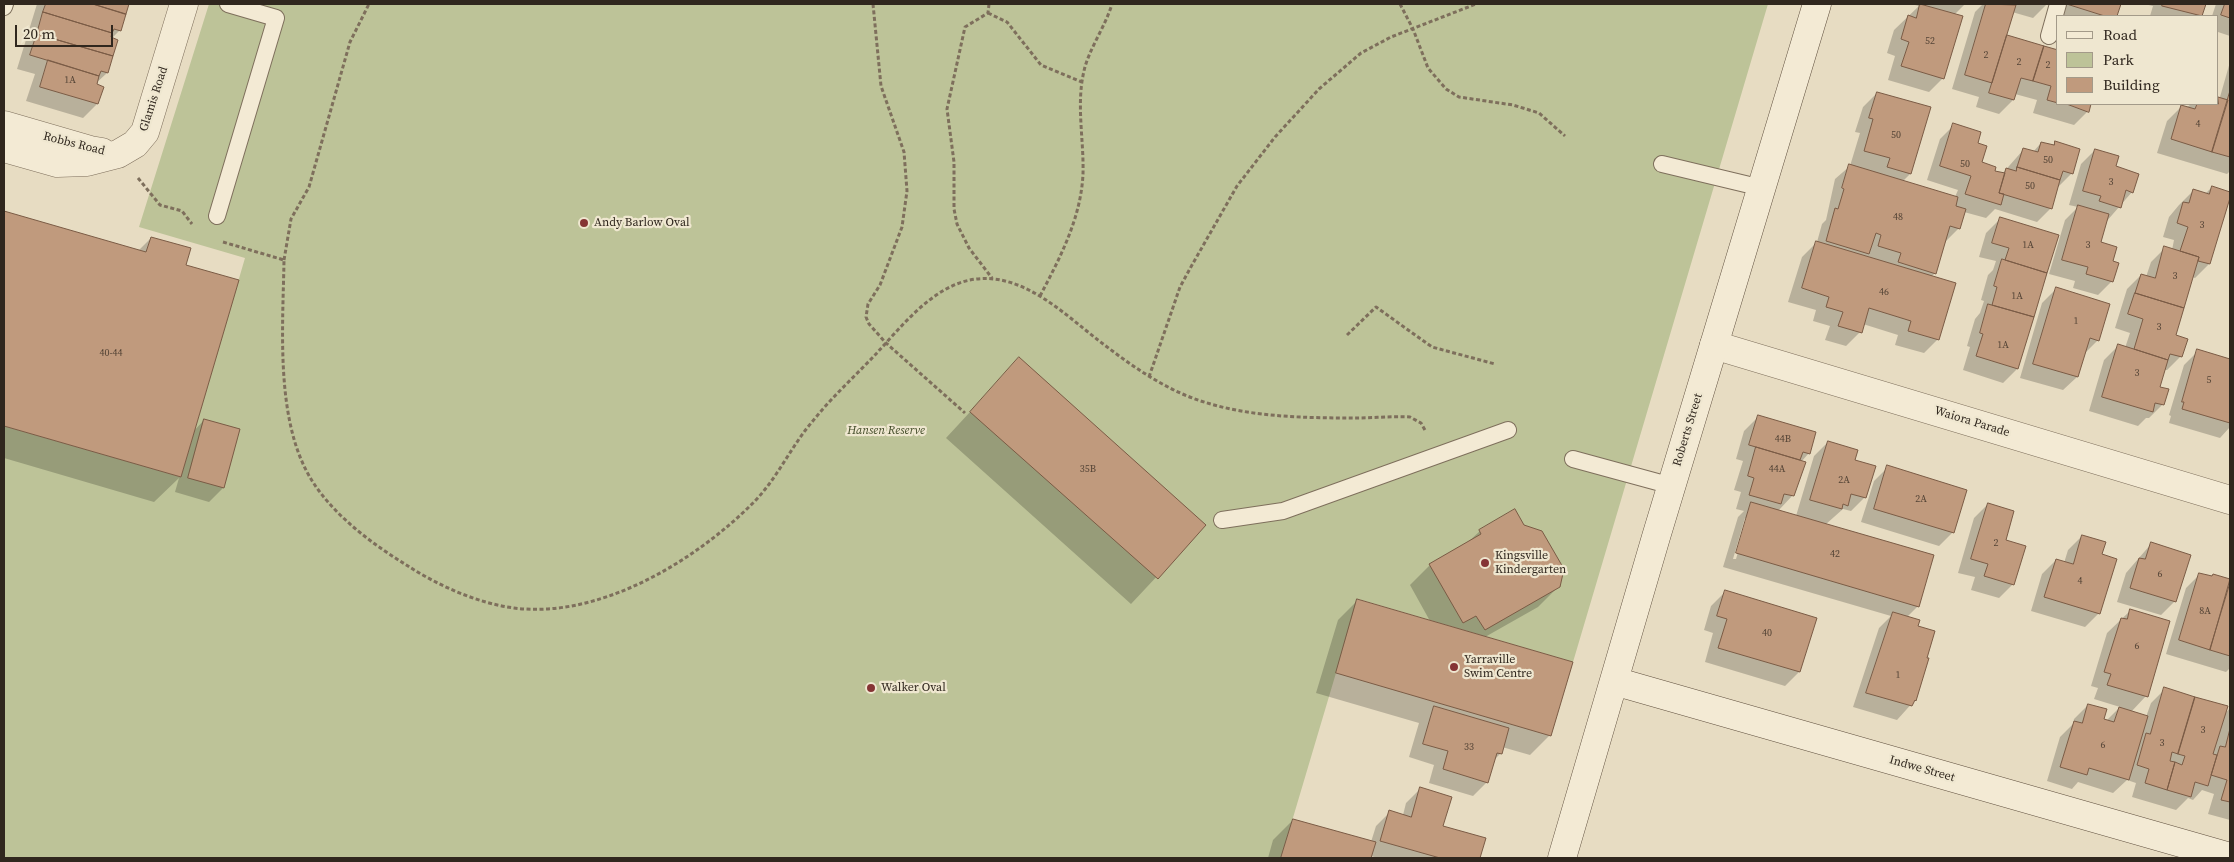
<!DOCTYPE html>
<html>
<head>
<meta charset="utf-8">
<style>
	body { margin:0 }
	#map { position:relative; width:2234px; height:862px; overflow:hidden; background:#e7dcc2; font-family:"Source Serif 4",serif }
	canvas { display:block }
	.frame { position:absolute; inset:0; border:5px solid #30271e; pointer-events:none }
	.legend { position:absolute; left:2056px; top:15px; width:162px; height:90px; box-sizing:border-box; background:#efe7d0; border:1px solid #a39a89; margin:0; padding:6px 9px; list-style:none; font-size:15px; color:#30271e }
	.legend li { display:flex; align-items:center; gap:10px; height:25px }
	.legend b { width:25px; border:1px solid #a39a89 }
	.scale { position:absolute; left:15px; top:25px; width:98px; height:22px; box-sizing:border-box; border:2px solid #30271e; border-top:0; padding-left:6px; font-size:15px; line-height:18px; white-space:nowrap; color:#30271e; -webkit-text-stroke:4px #efe7d0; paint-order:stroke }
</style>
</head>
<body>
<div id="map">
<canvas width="2234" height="862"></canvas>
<div class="frame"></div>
<ul class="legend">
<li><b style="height:6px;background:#f3ead4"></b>Road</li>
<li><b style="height:14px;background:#bdc398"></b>Park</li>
<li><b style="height:14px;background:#c09a7d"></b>Building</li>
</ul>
<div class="scale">20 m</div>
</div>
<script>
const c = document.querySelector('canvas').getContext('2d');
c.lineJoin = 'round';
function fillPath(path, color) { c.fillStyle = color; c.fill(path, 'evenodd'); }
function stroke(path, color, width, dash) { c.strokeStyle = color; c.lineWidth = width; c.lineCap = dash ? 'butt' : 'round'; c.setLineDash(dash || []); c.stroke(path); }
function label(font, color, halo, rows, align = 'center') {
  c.font = font + ' "Source Serif 4",serif'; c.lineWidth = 4.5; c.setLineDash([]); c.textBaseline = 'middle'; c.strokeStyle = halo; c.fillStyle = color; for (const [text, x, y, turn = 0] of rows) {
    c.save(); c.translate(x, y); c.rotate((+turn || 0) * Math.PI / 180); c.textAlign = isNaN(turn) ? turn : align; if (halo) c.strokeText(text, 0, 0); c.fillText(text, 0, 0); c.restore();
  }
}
fillPath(new Path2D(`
	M209,4h1559l-195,658 -215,-63 -77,259h-1277v-432l177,51 64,-219 -106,-31z`), '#bdc398');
fillPath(new Path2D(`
	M37,4h90l-7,26 -9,9 5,1 -9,33 -13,12 3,19 -14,14 -57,-17 9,-27 -18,-5z
	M1911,4h54l-11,11 -11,63 -14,14 -41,-12 7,-24 -8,-3 7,-23 25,-24z
	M1983,4h64l-14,14 -21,-6 -7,23 53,16v53h32l-2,7 -14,14 -41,-12 4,-13 -22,-6 -2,6 -14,14 -23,-7 3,-10 -27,-8 23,-77z
	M2058,4h62l-4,12h-58z
	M2144,4h61l-4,12h-51l3,-10z
	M2216,4h14v32l-12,-4v-16h-6z
	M2230,62v109l-3,3 -70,-21 10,-32 14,-14 5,1 5,-4h27z
	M1877,93l53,15 -20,66 -7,7 52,16 3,-7 -31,-10 13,-41 14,-14 22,18 5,20 12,9 9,2 22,-25 9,3 8,-9 11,3 3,-3 17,30 -14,14 -7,21 -14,14 -42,-13 -9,9 -22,-6 -5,16 -14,14 -10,31 -4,4 7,62 -14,14 -29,-8 3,-10 -35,-11 -3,8 -14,14 -21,-6 5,-14 -17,-5 3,-11 -28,-8 14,-45 15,-15 5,-18 4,-4 9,-41 15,-13 10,-33 -5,-1 8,-25z
	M2095,150l19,17 18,25 -26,30 -6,21 11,19 1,19 -14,14 -25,-7 2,-7 -26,-7 16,-54 13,-13 -9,-2 12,-41z
	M2212,187l18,6 -21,71 -14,14 -3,-1 -18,59 7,20 -14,14h-3l-5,17 4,17 -14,14h-3l-8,8 -49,-15 15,-51 14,-14 7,2 5,-15 -15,-5 12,-39 14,-14 5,2 5,-15 14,-14 7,2 2,-10 -11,-3 6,-20 10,-12 14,-14 12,3z
	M4,212l134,39 13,-13 33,27 9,167 11,-12 19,68 -14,14 -34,-10 4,-14 -25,24 -150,-44z
	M2000,219l57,17 -40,133 -14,14 -40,-13 7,-23 -3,-1 8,-27 5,-6 4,-12 -3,-1 7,-25 5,-5 3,-9 -17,-4 7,-24z
	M2056,289l42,51 -14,14 -7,23 -14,13 -43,-12 22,-75z
	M2198,351l32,9v67l-10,11 -51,-15 2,-7 -2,-1 15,-50z
	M1019,359l186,166 -74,79 -185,-166z
	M1758,417l51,36 -8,9 -8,33 -15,16 18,5 18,-60 14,-14 26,18 11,37 -14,14 -8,-2 -18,16 93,81 -12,12 10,9 10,32 -11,41 -18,20 -44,-13 26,-79 12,-12 -168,-49 15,-50 6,-6 -8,-2 5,-17 -7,-2 9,-29 -7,-2 8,-28zM1745,518h3l-12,41h-3z
	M1888,467l65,65 -14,14 -78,-24 13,-41z
	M1988,504l17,37 8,43 -14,14 -28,-8 4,-13 -17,-4 16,-55z
	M1480,531l79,55 -21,21 -53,30 65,98 -20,20 -28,-8 -1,6 -8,8 -6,21 -14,14 -44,-13 5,-18 -25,-8 10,-34 -103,-30 22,-73 20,-20 72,21 -20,-36 20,-20 36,-21z
	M2082,536l19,19 -2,58 -14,14 -54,-16 11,-37 14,-14 8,3 4,-13z
	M2151,544l24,57 -14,14 -44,-13 9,-29z
	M2200,574l11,3 2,-2 17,5v88l-4,4 -60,-18 20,-66z
	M1725,592l74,80 -14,14 -80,-24 8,-29 -9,-3 7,-24z
	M2131,610l15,86 -15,16 15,5 5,-14 14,-14 59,26 6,-7v112l-22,-6 6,-20 -12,-4 -9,10 -5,-2 -12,12 -44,-13 4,-14 -9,-3 -14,13 -35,-11 -6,7 -25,-8 13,-44 13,-13 1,-5 14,-14 18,16 14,-14 -26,-8 4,-11 -7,-2 16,-53z
	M1420,789l22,37 42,13 -6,19h-99l-9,-2 -1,2h-101l5,-18 20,-20 78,22 5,-16 14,-14 13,3 3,-12z`), '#0003');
const building = new Path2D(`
	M46,4h47l33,10 -5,17 -7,-2 -2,4 -69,-21z
	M93,4h36l-3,10z
	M1920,4l43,12 -19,63 -43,-13 8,-24 -8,-3 7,-24 8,3z
	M1986,4l30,1 -24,78 -27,-8z
	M2067,4h54l-4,12h-12z
	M2163,4h43l-4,12 -40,-10z
	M2225,4h5v14l-9,-3z
	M43,12l69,21 -1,4 7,3 -5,16 -76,-22z
	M37,34l76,22 -5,17 -7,-2 -2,5 -69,-21z
	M2007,35l37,11 -11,35 -12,-3 -7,22 -25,-7z
	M2044,46l14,4v53l-11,-3 4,-14 -18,-5z
	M48,60l51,16 -2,8 7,3 -6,17 -58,-17z
	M2230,91v66l-18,-5z
	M1877,92l54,15 -20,67 -24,-7 3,-9 -26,-7 9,-32 -4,-1z
	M2218,97l10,3 -16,52 -41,-13 10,-34 14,4 2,-5h21z
	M2067,104h24l-2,8z
	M1953,123l28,9 -3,11 9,3 -5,16 14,5 -1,4 10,2 -6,20 5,1 -3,11 -36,-11 6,-18 -31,-10z
	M2055,141l25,8 -7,25 -10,-3 -3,9 -43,-13 6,-19 15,4 3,-10 13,3z
	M2095,149l24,7 -3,10 23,8 -6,19 -7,-3 -5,18 -22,-7 2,-5 -18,-5z
	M1849,164l109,33 -2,9 10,3 -6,20 -10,-3 -14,48 -38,-12 3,-9 -23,-7 3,-11 -5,-2 -7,21 -43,-13 9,-33 3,1 6,-20 -2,-1z
	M2017,167l43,13 -8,29 -53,-16 7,-25 10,3z
	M2212,186l18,6v6l-20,66 -12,-3 1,-4 -19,-6 8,-24 -11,-4 6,-21 6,1 4,-14 16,5z
	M2078,205l31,9 -8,28 16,5 -4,14 6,2 -6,19 -27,-8 2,-7 -26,-7z
	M4,211l142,41 5,-15 40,11 -5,17 53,15 -58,197 -177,-51z
	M2000,217l59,18 -12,38 -42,-13 4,-12 -17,-5z
	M1816,241l140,42 -17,57 -31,-9 3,-10 -42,-13 -7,25 -24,-7 5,-14 -17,-5 3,-10 -27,-9z
	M2164,246l35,11 -15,51 -49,-15 6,-19 14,4z
	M2002,259l45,14 -13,44 -42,-12 5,-18 -3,-1z
	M2056,287l54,17 -11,37 -9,-3 -12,39 -45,-13z
	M2135,293l49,15 -8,27 12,4 -6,18 -12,-3 -2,6 -34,-11 9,-30 -15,-5z
	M1988,304l46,13 -16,52 -42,-13 7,-22 -3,-1z
	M2118,344l50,16 -8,27 9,2 -5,16 -9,-2 -2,9 -51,-15z
	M2197,349l33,10v64l-48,-14 2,-7h-2z
	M1019,357l187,168 -48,54 -188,-167z
	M1758,415l58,17 -6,22 -7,-2 -3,8 -51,-15z
	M204,419l36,10 -16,59 -36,-10z
	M1828,441l30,9 -3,10 21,6 -10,32 -15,-4 -3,12 -5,-2 -1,5 -32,-9z
	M1756,447l50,15 -12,34 -10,-2 -3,10 -32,-9 5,-17 -6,-2z
	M1887,465l80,25 -13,43 -80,-24z
	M1751,502l183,53 -15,52 -183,-54z
	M1988,503l26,8 -8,29 20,6 -12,39 -30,-9 4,-12 -17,-5z
	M1515,509l9,16 18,6 22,38 -4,18 -75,43 -9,-14 -13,7 -34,-59 52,-30 -2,-4z
	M2082,535l24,7 -4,12 15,5 -17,55 -56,-17 12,-38 17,5z
	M2151,542l40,13 -15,47 -46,-14 9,-30 6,1z
	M2199,573l13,3 1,-2 17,5 -20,71 -31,-10z
	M2230,583v73l-20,-6z
	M1725,590l92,28 -17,54 -82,-24 9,-29 -10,-3z
	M1357,599l216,63 -22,74 -215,-63z
	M2130,609l40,12 -22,76 -41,-12 4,-11 -7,-2 17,-54 6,1z
	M1893,612l27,8 -2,6 17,5 -8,27h2l-13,43 -1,-1 -3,6 -46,-13z
	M2164,687l31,10 -17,57 -6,-2 -2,9 5,1 -8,28 -22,-7 4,-14 -12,-4 9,-32 4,1z
	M2195,697l33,9 -15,48 4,1 -9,31 -13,-4 -4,15 -24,-7 8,-28 7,3 3,-9 -7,-2z
	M2088,704l19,5 -3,10 10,3 5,-15 29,9 -19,64 -40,-12 -2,7 -27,-8 14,-46 8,2z
	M1434,706l75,22 -7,26 -5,-1 -9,30 -45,-14 5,-18 -25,-7z
	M2230,729v73l-9,-2 6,-20 -16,-5 9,-29 5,1z
	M1420,787l32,10 -9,29 43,12 -6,20h-40l-60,-17 9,-31 22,7z
	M1293,819l83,23 -5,16h-90z`);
fillPath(building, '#c09a7d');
stroke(building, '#7a5b45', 1);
const lane = new Path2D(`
	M4,7l1,-3
	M2049,36l9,-32
	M1662,164l100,24
	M217,216l59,-198 -48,-14
	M1573,459l99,27
	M1222,520l61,-9 225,-81`);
const street = new Path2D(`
	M4,125l86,25 12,2
	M4,148l53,15 30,-1 31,-8 17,-10 10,-12 39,-128
	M1714,345l516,155`);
const secondary = new Path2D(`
	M1614,681l616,176
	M1562,858l94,-321 161,-533`);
stroke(lane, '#7e6f5c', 18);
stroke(street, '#7e6f5c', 29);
stroke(secondary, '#60503f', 29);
stroke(new Path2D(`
	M873,4l8,82 23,66 3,39 -5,36 -22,58 -12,19 -2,13 3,7 17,19 79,70
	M989,4l-1,9 -23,14 -18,82 7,53v47l3,15 12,24 23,30
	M1400,4l13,25 15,39 18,21 13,8 54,8 26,8 26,23
	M988,13l19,9 34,43 41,17
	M138,178l22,27 22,6 10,13
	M223,242l61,18c-1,67 -9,160 27,219 22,36 61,65 97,87 31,20 69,37 106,42 86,11 181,-47 239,-105 24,-24 37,-55 59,-81 19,-24 42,-45 63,-67 26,-28 56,-67 95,-75 50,-10 92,32 128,60 22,17 45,34 70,47 56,30 126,31 188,31 18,0 36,-2 54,-1l11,6 5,9
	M284,260l7,-41 18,-32 41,-145 19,-38
	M1040,296c20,-38 41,-78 43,-122 1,-34 -7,-70 1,-103 4,-20 22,-46 28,-67
	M1347,335l29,-28 56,40 63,17
	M1149,377l31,-90 12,-22 45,-79 38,-49 44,-48 42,-36 30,-16 85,-33`), '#7e6f5c', 3, [4, 2.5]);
stroke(lane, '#f3ead4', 16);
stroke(street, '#f3ead4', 28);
stroke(secondary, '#f3ead4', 28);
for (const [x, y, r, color] of [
	[584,223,5,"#853434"],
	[1485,563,5,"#853434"],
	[1454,667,5,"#853434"],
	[871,688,5,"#853434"]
]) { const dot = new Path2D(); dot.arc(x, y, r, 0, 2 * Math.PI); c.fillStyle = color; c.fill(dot); stroke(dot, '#efe7d0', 2); }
label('10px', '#544436', null, [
	["52",1930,41],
	["2",1986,55],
	["2",2019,62],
	["2",2048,65],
	["1A",70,80],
	["4",2198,124],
	["50",1896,135],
	["50",2048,160],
	["50",1965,164],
	["3",2111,182],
	["50",2030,186],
	["48",1898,217],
	["3",2202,225],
	["1A",2028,245],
	["3",2088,245],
	["3",2175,276],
	["46",1884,292],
	["1A",2017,296],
	["1",2076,321],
	["3",2159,327],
	["1A",2003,345],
	["40-44",111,353],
	["3",2137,373],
	["5",2209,380],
	["44B",1783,439],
	["35B",1088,469],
	["44A",1777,469],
	["2A",1844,480],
	["2A",1921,499],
	["2",1996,543],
	["42",1835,554],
	["6",2160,574],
	["4",2080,581],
	["8A",2205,611],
	["40",1767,633],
	["6",2137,646],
	["1",1898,675],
	["3",2203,730],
	["3",2162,743],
	["6",2103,745],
	["33",1469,747]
]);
label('12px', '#30271e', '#efe7d0', [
	["Glamis Road",154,99,-72],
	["Robbs Road",74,144,14],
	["Waiora Parade",1972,422,17],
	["Roberts Street",1688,430,-73],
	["Indwe Street",1922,769,16]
]);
label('12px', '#30271e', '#efe7d0', [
	["Andy Barlow Oval",594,223],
	["Kingsville",1495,556],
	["Kindergarten",1495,570],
	["Yarraville",1464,660],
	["Swim Centre",1464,674],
	["Walker Oval",881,688]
], 'left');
label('italic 12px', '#414a27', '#efe7d0', [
	["Hansen Reserve",886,431]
]);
</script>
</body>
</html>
